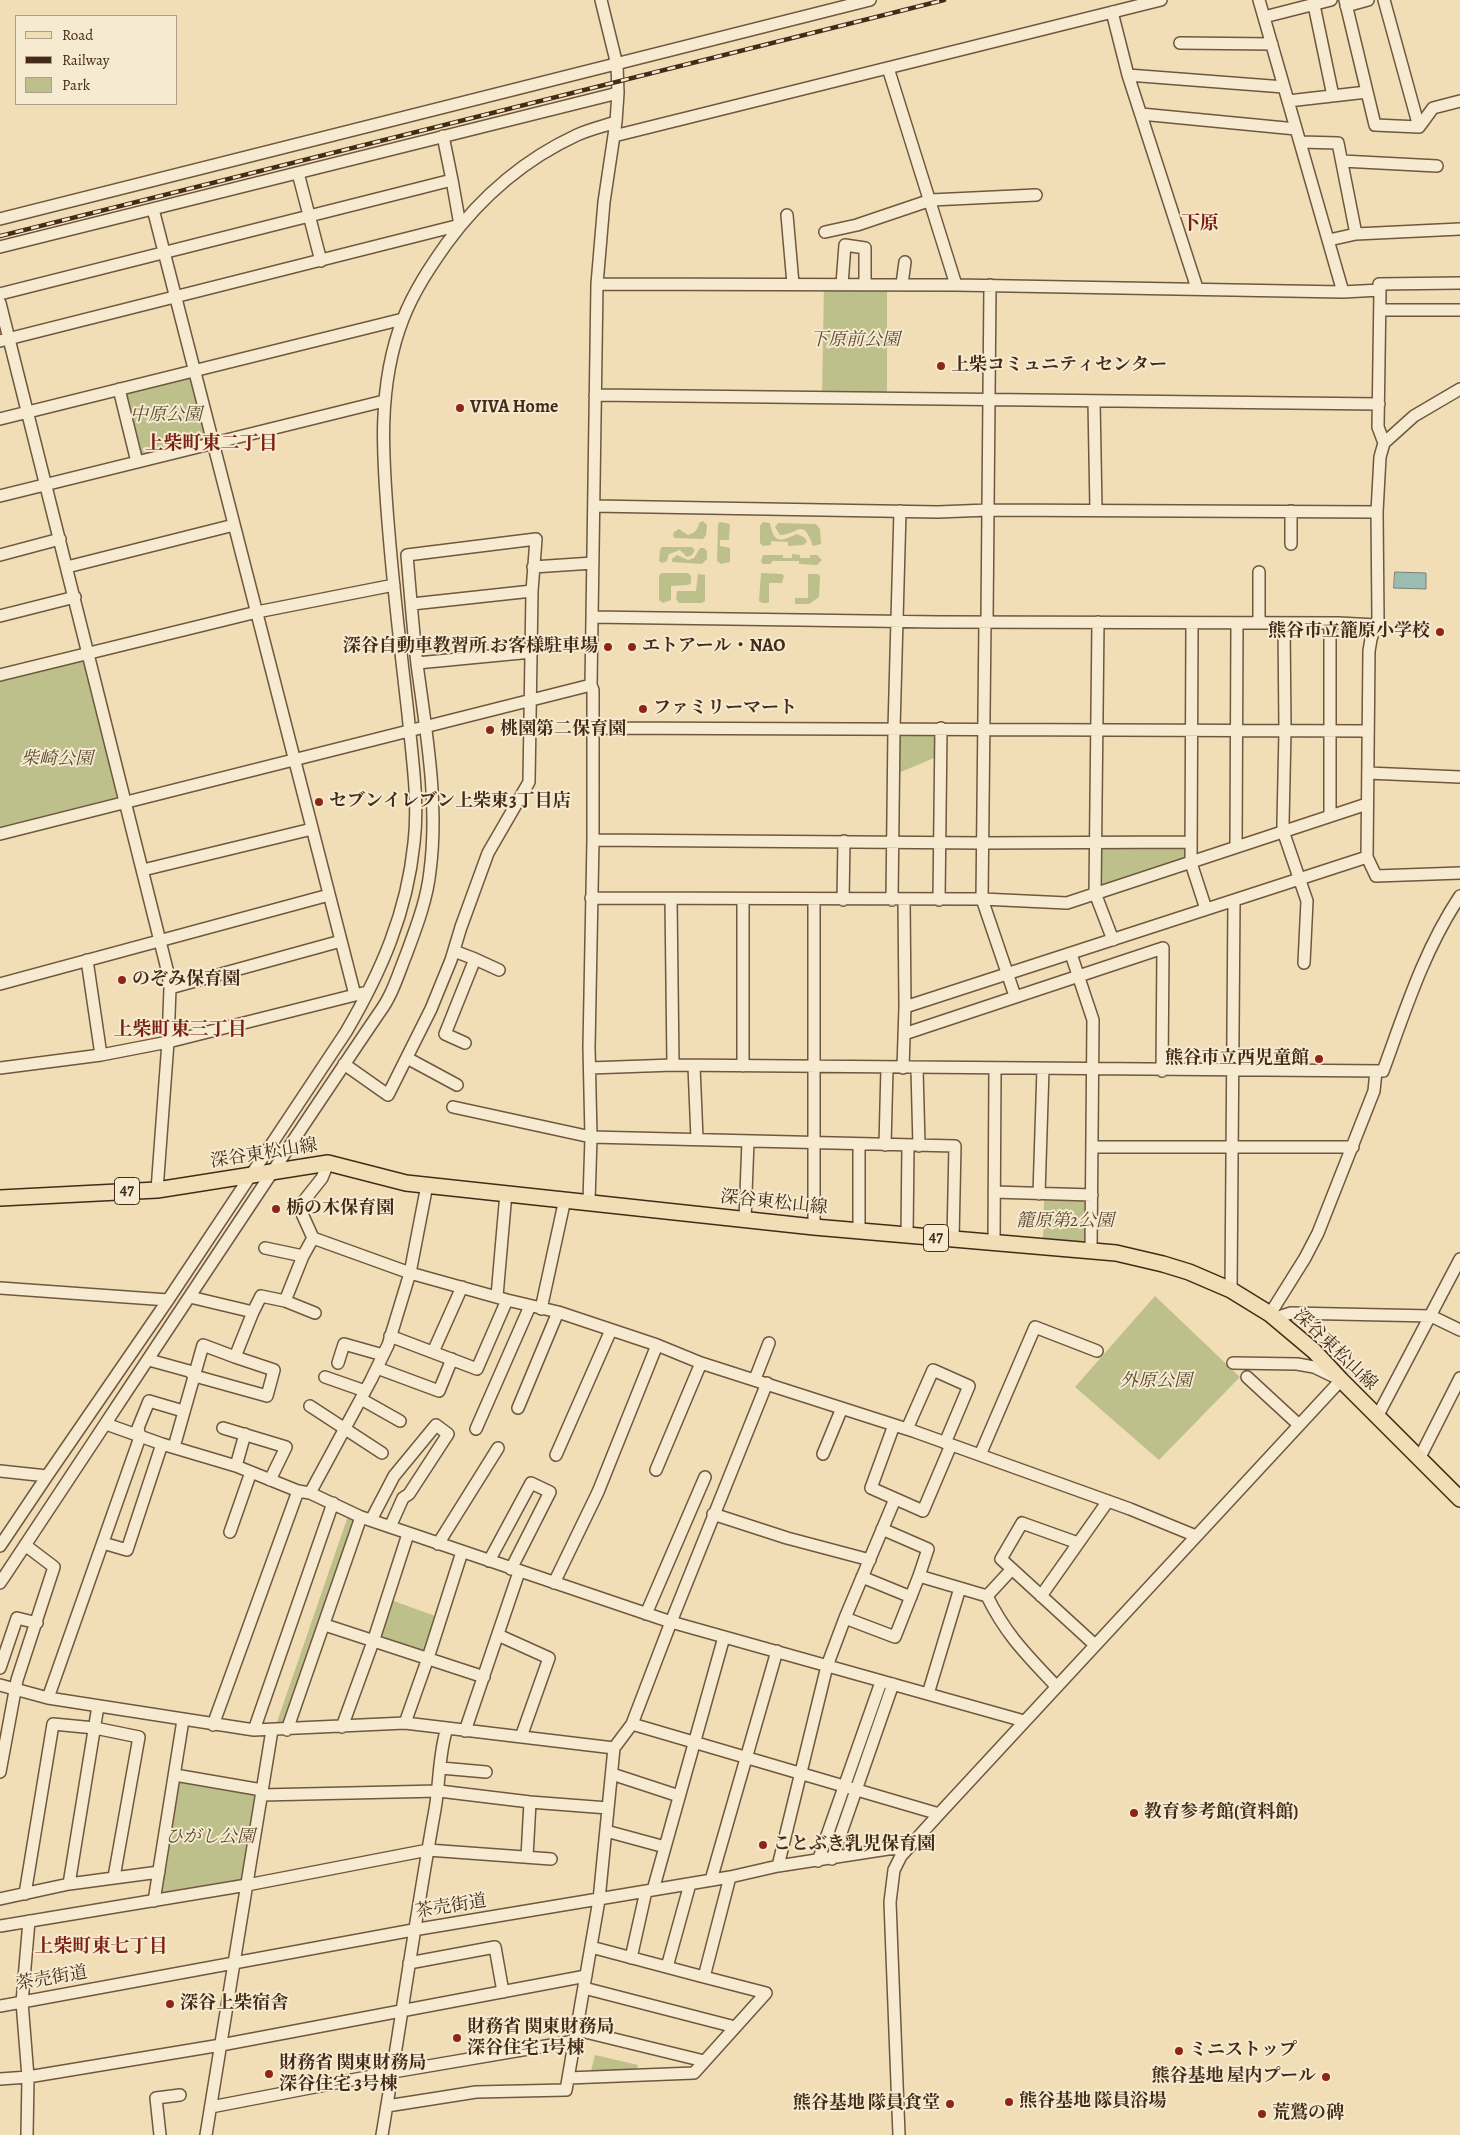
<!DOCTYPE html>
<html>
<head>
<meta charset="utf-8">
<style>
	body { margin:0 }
	#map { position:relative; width:1460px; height:2135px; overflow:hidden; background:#f1deb6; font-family:Alegreya,serif }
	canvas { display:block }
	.legend { position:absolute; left:15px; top:15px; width:162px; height:90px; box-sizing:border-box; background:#f6ead0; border:1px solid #af9d87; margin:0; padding:6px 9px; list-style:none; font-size:15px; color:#442a19 }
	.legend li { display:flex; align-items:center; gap:10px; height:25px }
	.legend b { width:25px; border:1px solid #af9d87 }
</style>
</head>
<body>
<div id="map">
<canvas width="1460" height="2135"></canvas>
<ul class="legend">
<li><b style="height:6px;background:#f1deb6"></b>Road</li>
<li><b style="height:6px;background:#442a19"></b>Railway</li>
<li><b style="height:14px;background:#bec08b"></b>Park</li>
</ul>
</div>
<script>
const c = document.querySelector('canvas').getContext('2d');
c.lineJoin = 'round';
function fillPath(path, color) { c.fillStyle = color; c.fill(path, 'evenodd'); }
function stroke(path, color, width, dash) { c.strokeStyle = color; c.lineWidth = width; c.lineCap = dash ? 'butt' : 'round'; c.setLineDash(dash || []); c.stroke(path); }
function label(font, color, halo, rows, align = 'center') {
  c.font = font + ' Alegreya,"Noto Serif JP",serif'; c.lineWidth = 4; c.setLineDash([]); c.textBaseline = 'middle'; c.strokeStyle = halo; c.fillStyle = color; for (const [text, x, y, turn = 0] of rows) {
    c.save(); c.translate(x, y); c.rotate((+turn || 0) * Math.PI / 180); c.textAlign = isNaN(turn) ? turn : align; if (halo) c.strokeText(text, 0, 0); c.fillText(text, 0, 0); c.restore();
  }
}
fillPath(new Path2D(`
	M824,284h63v115l-65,-1z
	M194,372l15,70 -70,17 -17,-69z
	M703,521l4,4 -1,10 -3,4 -28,-1 -2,-2 1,-4 5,-3 9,6c6,-2 10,-5 11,-12z
	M720,522l10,2 -1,16h-9v6l10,2v14l-9,2 -4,-3 1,-37z
	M763,522l7,1c4,22 11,18 27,11l8,4 2,4 -4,3 -15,1v-4l-17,-1v4l-8,1 -3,-3v-17z
	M778,523l38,1 4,5 1,15 -8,2c-11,-30 -15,-11 -33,-11l-5,-8z
	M662,547h30l3,3 -3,5 -5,2 -7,-7 -11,4 -2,7 -5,2 -3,-2 1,-11z
	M700,548h4l3,3v8l-5,5 -30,-2v-3l5,-4 11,5 6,-2z
	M792,554l8,1v3h10v-3h7l5,5 -5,5 -18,-1v-3h-27l-1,3h-8l-2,-2 2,-7h20v3h9z
	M662,573h26l3,3v7l-3,2 -17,1v14l-8,3 -4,-3v-25z
	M761,573l21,1 2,2 -2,7h-13v19l-2,1h-5l-3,-2z
	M698,574l7,1v26l-3,2h-23l-3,-4 1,-8h19z
	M808,574h10l2,2 -1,21 -10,7h-14v-6h13z
	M88,653l38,148 -126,33v-159z
	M934,734v24l-38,16v-39z
	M1187,845l-1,15 -85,26 -1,-39z
	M1044,1199l44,1 -2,46 -43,-5z
	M1155,1296l85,81 -81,83 -84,-73z
	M348,1516l9,3 -70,205 -11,1z
	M391,1600l47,17 -12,34 -3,2 -43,-15z
	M175,1775l87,15 -15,95 -93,16z
	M595,2055l43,10 -1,5 -46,1z`), '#bec08b');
const water = new Path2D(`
	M1395,572l31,1v16l-32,-1z`);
fillPath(water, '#9bbcb1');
stroke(water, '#788274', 1);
const minor = new Path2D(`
	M1259,0l84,292
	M1345,0l30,125 44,2 14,-19 27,-7
	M1384,0l35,127
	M1314,5l19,91
	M1346,6l22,-6
	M1112,12l16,63 69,213
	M1264,17l67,-17
	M1180,43l92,1
	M888,68l68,217
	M1128,75l156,12
	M1288,101l79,-9
	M1141,114l155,15
	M443,136l9,44
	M614,136l547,-136
	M1300,142l38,1 18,91
	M1342,161l95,5
	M298,173l23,88
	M153,209l202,786
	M787,215l6,69
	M0,219l870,-219
	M825,232l32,-7 74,-25 105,-5
	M1329,240l27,-6 104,-5
	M0,247l618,-154
	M597,284l359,1 387,7 37,-2 -2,137 6,16
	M842,284l3,-39 20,3v36
	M902,284l3,-22
	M1380,290l-1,-6 81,-1
	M0,294l452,-114 8,45
	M0,303l167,666 3,19 -2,54 -11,148
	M1380,310h80
	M0,341l460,-116
	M119,389l18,73
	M1460,389l-46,27 -30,27 -4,14 -3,55 1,107 -7,20 -2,12 -2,206 9,19 84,-3
	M595,395l784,9
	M1094,401l2,109
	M0,419l403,-100
	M0,496l384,-95
	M594,506l344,6 50,-2 389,2
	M1291,544v-33
	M0,555l60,-16
	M67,567l167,-42
	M533,567l60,-4
	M1259,572v51
	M412,604l120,-13
	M0,616l75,-19
	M592,617l346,5 401,1 37,2
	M985,621l-3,278 33,97
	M987,621l3,-336
	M1098,622l-3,271 18,47
	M1192,623l-1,240 15,46
	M1284,623l1,108 -2,92v8l24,70 -3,62
	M417,663l115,-11
	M0,675l257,-63 137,-27
	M593,728l775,3
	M1368,773l92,4
	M1330,816v-193
	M0,834l591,-149
	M593,840l389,3 209,-1
	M1236,847l1,-224
	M143,870l169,-41
	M591,898l391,1 85,4 300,-99
	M671,899l2,166
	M743,899v167
	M843,900l1,-59
	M892,900l2,-171 6,-218
	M939,900l2,-172
	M454,951l21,8
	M1071,954l22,66 -2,230
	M87,960l14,95
	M0,984l329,-89
	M170,988l171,-47
	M905,1007l462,-150
	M904,1034l259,-86 -1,123
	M465,1043l-20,-9 30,-75 24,11
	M407,1058l50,27
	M694,1066l3,73
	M0,1068l101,-13 67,-13 195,-49
	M590,1068l83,-3 710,6c22,-60 41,-121 77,-175
	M903,1068l2,-61 -1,-107
	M917,1069l2,77
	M453,1107l138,30 364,9 -2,93
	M885,1145l2,-77
	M1092,1147h261
	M994,1192l98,3
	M1039,1194l4,-125
	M589,1201l2,-64 -2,-90 4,-207v-150l-2,-5 6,-401 7,-82 12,-80 2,-29 -1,-28 -16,-65
	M745,1219l3,-78
	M814,1227v-328
	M859,1231v-87
	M907,1236l1,-91
	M313,1238l97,35 97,27 51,12 99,33 44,18 212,68 217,78 66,27
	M994,1242l1,-173
	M265,1248l38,8
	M0,1288l168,12
	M1231,1290l3,-390
	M497,1296l9,-103
	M190,1297l63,15
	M285,1301l18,-45 10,-18 -14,-31 23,-29 6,-15
	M541,1309l24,-110
	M1270,1314l35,-56 13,-25 56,-142 2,-20
	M1275,1318l16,-5 140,3 29,14
	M390,1336l87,33 30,-69
	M433,1352l29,-65
	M149,1360l40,11 6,5 72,20 7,-26 -39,-13 18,-45 8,-16 24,5 30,12
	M338,1363l6,-19 39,11
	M377,1368l62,23 13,-32
	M325,1377l40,14
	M1247,1377l52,48
	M755,1379l14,-36
	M361,1399l39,22
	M310,1406l72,47
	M518,1408l40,-96
	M1377,1417l83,-158
	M106,1424l56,20 74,22 62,25 12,2 51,24 310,105 353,99
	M894,1425l-23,63 52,23 28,-66
	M223,1428l63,19 -16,33
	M476,1429l54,-123
	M907,1429l26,-59 36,16 -24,57
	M174,1447l29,-102 32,12
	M823,1454l19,-46
	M556,1455l55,-125
	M980,1455l55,-128 62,24
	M1419,1459l41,-81
	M236,1466l9,-32
	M656,1470l45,-107
	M0,1471l47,5 121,-176 178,-268c35,-60 61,-119 68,-189 5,-42 -2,-86 -6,-129 -7,-60 -14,-120 -19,-180 -6,-72 -13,-146 14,-215 11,-28 27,-52 44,-76 34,-46 78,-84 130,-108 13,-6 27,-9 39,-13
	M310,1493l61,-113 17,-35 22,-72 17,-88
	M713,1514l74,24 83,22
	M371,1520l23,-44 42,-51 12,9 -39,60 -6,4 -13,29
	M882,1529l46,20 -9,27 68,20c19,39 40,59 69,90
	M230,1532l21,-60
	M103,1543l24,7 35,-106
	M438,1544l60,-96
	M0,1546l47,-70
	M489,1561l42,-78 19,9 -39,77
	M1012,1569l-11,-10 21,-36 56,20
	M862,1577l49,20
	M0,1583c126,-190 251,-381 379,-570 13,-17 19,-38 27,-58 10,-27 21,-55 24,-84 9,-69 -4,-139 -13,-207 -4,-36 -7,-73 -10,-109l129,-16 -4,52 -3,191 -41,71 -27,74 -10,33 -20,49 -43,86 -44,-31
	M554,1583l44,-91 59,-147
	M987,1596l25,-27 83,76
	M1041,1596l67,-95
	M646,1614l59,-137
	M845,1618l50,19 24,-61
	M325,1625l159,52
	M498,1635l51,23 -28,79
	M0,1668l17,-50 20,5
	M0,1685l48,13 206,32 151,-7 209,25
	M928,1694l32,-106
	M48,1698l92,-261 -2,-9 11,-27 34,10
	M405,1723l23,-65 34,-106
	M632,1724l307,90
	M213,1725l85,-234
	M342,1727l32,-88 34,-105
	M254,1730l79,-227
	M287,1730l74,-213
	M465,1731l54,-159
	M441,1768l45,4
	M0,1772l17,-92 37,-113 -29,-22
	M612,1774l67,22
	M175,1775l87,15
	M261,1795l178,-4 91,11 78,6
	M606,1831l59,16
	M527,1857l3,-55
	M832,1859l61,-175
	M818,1861l63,-179
	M778,1866l49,-200 18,-48 50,-119
	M711,1880l66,-229
	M69,1884l29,-178
	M653,1890l71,-253
	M25,1894l28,-170 42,4 44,9 -25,140
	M0,1899l69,-15 90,-12
	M154,1901l29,-181
	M0,1926l247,-41 181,-35 123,9
	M591,1947l113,30 26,-100
	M631,1958l15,-67
	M409,1963l86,-16 8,45
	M667,1967l23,-83
	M584,1988l151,39
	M0,2006l413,-76 317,-53 48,-11 110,-17 20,-1
	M577,2030l127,31
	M568,2078l126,-5 72,-80 -62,-16
	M0,2079l28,-2 193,-32 365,-69
	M387,2106l89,-14 90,-2 33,-190 15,-152 18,-24 39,-102 96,-239
	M211,2107l182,-35 182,-31
	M27,2135l1,-58 -6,-75 7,-81
	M160,2135l-4,-37 24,-3
	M206,2135l66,-405
	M382,2135c18,-107 33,-214 52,-320 6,-29 4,-60 13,-87
	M899,2135l-9,-233 4,-32 7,-14 38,-42 402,-434 -27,-13 -17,-3 -64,-1`);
const major = new Path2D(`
	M0,1198l157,-8 171,-27 78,20 408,44 302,26 47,11 26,8 42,18 39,24 44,37 27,29 119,119`);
stroke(minor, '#6f5740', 14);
stroke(major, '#442a19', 18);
stroke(minor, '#f6ead0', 11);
stroke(major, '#f1deb6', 15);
const rail = new Path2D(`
	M0,236l944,-236`);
stroke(rail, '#442a19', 4.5);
stroke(rail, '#f6ead0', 2.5, [8]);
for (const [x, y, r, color] of [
	[941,366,5,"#8f2418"],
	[460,408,5,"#8f2418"],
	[1440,632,5,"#8f2418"],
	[608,647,5,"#8f2418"],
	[632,647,5,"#8f2418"],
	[643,709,5,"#8f2418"],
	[490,730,5,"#8f2418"],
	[319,802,5,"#8f2418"],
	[122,980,5,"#8f2418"],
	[1319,1059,5,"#8f2418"],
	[276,1209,5,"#8f2418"],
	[1134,1813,5,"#8f2418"],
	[763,1845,5,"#8f2418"],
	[170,2004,5,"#8f2418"],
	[457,2038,5,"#8f2418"],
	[1179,2051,5,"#8f2418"],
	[269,2074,5,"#8f2418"],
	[1326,2077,5,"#8f2418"],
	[1009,2102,5,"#8f2418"],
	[950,2104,5,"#8f2418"],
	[1262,2114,5,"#8f2418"]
]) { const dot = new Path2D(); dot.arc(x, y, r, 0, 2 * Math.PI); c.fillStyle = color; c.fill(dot); stroke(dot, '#f6ead0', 2); }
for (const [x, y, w] of [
	[127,1191,25],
	[936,1238,25]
]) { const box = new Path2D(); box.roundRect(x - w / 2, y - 13.5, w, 27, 4); c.fillStyle = '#f6ead0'; c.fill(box); stroke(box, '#442a19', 1); }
label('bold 16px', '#442a19', null, [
	["47",127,1191],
	["47",936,1238]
]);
label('italic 18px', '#5c4830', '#f6ead0', [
	["下原前公園",855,341],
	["中原公園",166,416],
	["柴崎公園",57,760],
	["籠原第2公園",1065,1222],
	["外原公園",1156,1382],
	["ひがし公園",210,1838]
]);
label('bold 18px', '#442a19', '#f6ead0', [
	["上柴コミュニティセンター",951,366],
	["VIVA Home",470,408],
	["熊谷市立籠原小学校",1430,632,"right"],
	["深谷自動車教習所 お客様駐車場",598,647,"right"],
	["エトアール・NAO",642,647],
	["ファミリーマート",653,709],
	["桃園第二保育園",500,730],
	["セブンイレブン上柴東3丁目店",329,802],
	["のぞみ保育園",132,980],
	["熊谷市立西児童館",1309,1059,"right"],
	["栃の木保育園",286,1209],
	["教育参考館(資料館)",1144,1813],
	["ことぶき乳児保育園",773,1845],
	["深谷上柴宿舎",180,2004],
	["財務省 関東財務局",467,2028],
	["深谷住宅 1号棟",467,2049],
	["ミニストップ",1189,2051],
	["財務省 関東財務局",279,2064],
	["深谷住宅 3号棟",279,2085],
	["熊谷基地 屋内プール",1316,2077,"right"],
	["熊谷基地 隊員浴場",1019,2102],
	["熊谷基地 隊員食堂",940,2104,"right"],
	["荒鷲の碑",1272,2114]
], 'left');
label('18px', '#442a19', '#f6ead0', [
	["深谷東松山線",264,1154,-9],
	["深谷東松山線",774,1203,6],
	["深谷東松山線",1335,1350,44],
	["茶売街道",451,1907,-9],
	["茶売街道",52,1979,-10]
]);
label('bold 19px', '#7a1f14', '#f6ead0', [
	["下原",1200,224],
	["上柴町東二丁目",211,444],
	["上柴町東三丁目",180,1030],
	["上柴町東七丁目",101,1947]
]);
</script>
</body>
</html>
